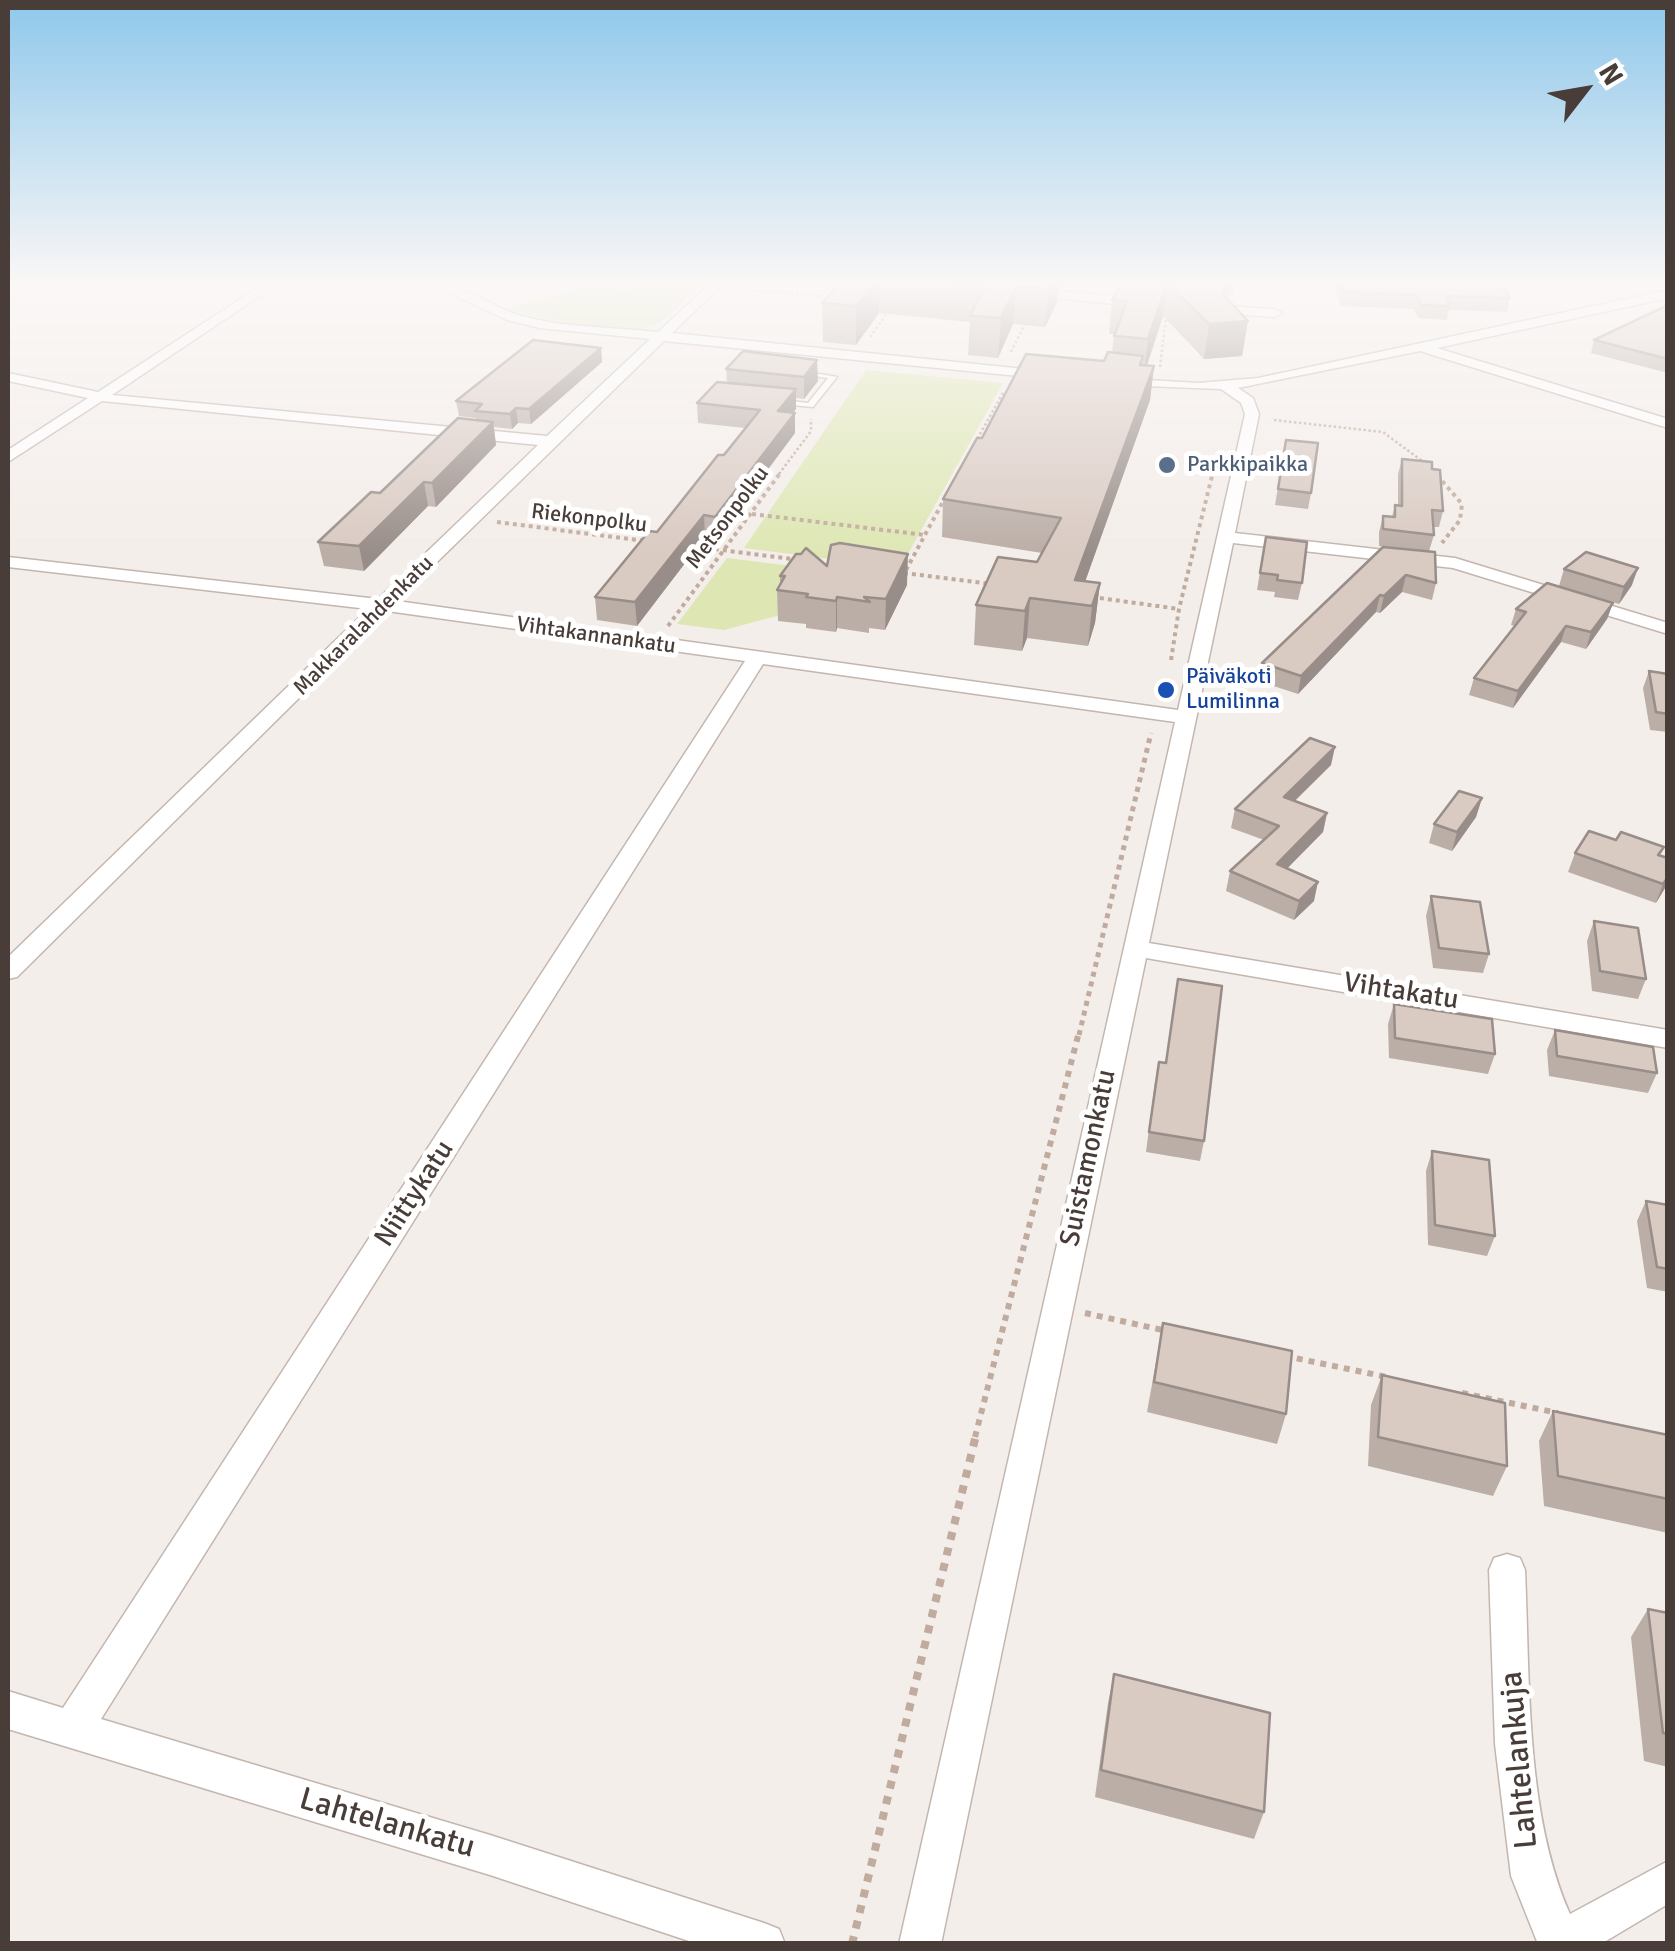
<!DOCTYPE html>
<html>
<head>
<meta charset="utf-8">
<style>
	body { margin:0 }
	#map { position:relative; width:1675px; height:1951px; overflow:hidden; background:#f4eeea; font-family:Signika,sans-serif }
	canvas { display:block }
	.frame { position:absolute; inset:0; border:10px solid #483d38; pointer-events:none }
	.north { position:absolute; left:1535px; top:40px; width:100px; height:100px; -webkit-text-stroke:8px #fff; paint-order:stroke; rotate:59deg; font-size:28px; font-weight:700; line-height:40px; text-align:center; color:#483d38 }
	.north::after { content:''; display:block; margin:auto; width:35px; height:45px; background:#483d38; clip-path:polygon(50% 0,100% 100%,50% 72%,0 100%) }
</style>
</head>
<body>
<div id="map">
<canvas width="1675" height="1951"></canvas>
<div class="frame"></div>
<div class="north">N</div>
</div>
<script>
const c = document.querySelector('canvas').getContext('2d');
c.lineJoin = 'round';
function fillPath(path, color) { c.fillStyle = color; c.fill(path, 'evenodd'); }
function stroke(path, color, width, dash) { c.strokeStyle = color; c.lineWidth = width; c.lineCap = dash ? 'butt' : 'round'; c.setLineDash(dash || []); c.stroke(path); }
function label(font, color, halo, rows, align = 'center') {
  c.font = font + ' Signika,sans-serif'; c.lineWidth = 10; c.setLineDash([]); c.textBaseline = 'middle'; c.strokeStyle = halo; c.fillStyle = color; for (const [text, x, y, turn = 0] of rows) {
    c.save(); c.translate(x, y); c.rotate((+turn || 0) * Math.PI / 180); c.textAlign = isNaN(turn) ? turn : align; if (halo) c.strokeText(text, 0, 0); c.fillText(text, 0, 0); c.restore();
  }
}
fillPath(new Path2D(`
	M637,281h68c-15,13 -30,31 -46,42 -25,16 -124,-6 -154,-14l83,-23 40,4z
	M866,370l137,13 -103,185 -156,-20z
	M727,558l65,8 11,43 -79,21 -47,-6z`), '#dee7b4');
const service = new Path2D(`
	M802,371l35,6 -24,30 -33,-3v-4h3l25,3 20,-25 -28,-4 -2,-1z`);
const minor = new Path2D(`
	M268,281h14l-170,114 435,41 103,-97 -110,-11 -33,-8 -83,-39c34,0 63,24 95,34 43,13 94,12 139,17l55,-51h13l-54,52 382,39 2,3 -7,4 -385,-38 -267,260 781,109 67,-296 -4,-11 -20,-14 -103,-4 -5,-1v-6l85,5 60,-5 410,-88v8l-231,50 231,71v9l-248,-77 -182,37 15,10 6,16 -24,119 220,25 213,65v11l-215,-66 -220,-25 -84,400 519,87v18l-522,-90 -205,986h-42l276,-1222 -412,-58 -662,1055 389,116 274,88 15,6 6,15h-87l-208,-69 -482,-146v-38l55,17 682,-1047 -358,-50 -370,366 -9,2v-22l360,-348 -360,-42v-10l370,42 160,-154 -436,-44 -94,61v-12l80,-52 -80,-17v-8l90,19z
	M1026,288l119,11 6,4 -6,4 -123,-12 -2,-3z
	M1205,305l70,4 7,4 -7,4 -75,-5 -1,-3z
	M1507,1554l13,4 5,12c5,110 0,243 45,344l98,-53v43l-67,40h-63l-27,-68 -16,-132 -6,-174 5,-12z`);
stroke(service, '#c3b6af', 3);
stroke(minor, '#c3b6af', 3);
stroke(new Path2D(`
	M736,289l99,8
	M870,337l20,-28
	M1011,352l15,-30
	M1160,367l6,-49
	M1274,420l109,12 43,32
	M975,443l29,-52
	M779,474l32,-43v-12
	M1212,474l2,-8`), '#c1ab9e', 2.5, [2.5, 2.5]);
stroke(new Path2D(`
	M1437,475l25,29 -2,16 -18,23
	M752,514l173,21
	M497,522l148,19
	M691,546l108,14
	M906,570l40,-74
	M904,573l88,11
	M1092,597l87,12
	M668,626l113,-154
	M1171,660l8,-51 34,-137`), '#c1ab9e', 4, [4, 4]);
stroke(new Path2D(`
	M1079,1035l72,-302`), '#c1ab9e', 5, [5, 5]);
stroke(new Path2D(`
	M1085,1313l82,18
	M1285,1356l102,21
	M1462,1393l96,20
	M975,1437l104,-405`), '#c1ab9e', 6, [6, 6]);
stroke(new Path2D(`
	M852,1944l124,-509`), '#c1ab9e', 8, [8, 8]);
fillPath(service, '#fff');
fillPath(minor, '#fff');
fillPath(new Path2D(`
	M834,281h233l-3,7 -6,-1 -1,15 -12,25 -32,-3 -15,34 -30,-3 2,-33 -91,-9 -23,32 -33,-3 -1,-39 12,-13z
	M1123,281h113l-3,14h-7v2l22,24 -6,35 -38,3 -41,-43 -16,50h7l-4,34 -65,182 15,1 -5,40 -7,23 -61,-8 -5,13 -48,-6 2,-40 61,-43 5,-9 -100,-16 1,-38 39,-61 122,-77 8,-8 2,-19h-5l3,-34z
	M1334,281h166l10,17 -3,14 -58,-2 -2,10 -29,-2 -4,-9 -73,-3z
	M1668,305v68l-77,-20 3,-13z
	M601,348l1,14 -71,62 -13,-1 -6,6 -18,-2 2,18 -60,62 -8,-1 -64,65 -40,-5 -6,-24 158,-122v-2l-17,-2 -3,-15z
	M743,351l75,30 -14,18 -8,-1v11l-3,3 2,21 -79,106 -11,-2 -68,89 -40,-6 -2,-23 62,-65 88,-104 -47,-5 -1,-20 30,-20 -1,-14z
	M1286,440l25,53 -3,16 -33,-4z
	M1402,459l30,10 11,42 -4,16h-6l1,8 -5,16 -50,-5v-14l4,-16 9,1 3,-12 3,1v-32z
	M1266,537l36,46 -4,17 -24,-3 1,-5 -18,-2z
	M1383,547l53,36 -4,17 -30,-8 -22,21 -4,-1 -78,82 -40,-13 4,-18z
	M801,554l26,12 80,19 -22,45 -16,-2v5l-32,-5 -1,4 -30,-4v-4l-28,-3 -1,-31 3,-5v-9z
	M1564,569l68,16 -13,19 -60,-18z
	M1613,603l-6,16 -21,30 -25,-7 -48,66 -44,-13 5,-17 41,-52 -4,-1 5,-16z
	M1649,671l19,3v58l-18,-2 -7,-42z
	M1331,765l-36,36 32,12 -4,19 -36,36 27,33 -20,19 -68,-29 4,-20 34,-31 -33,-12 4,-19z
	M1482,798l-6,19 -24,34 -23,-8 5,-19z
	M1616,840l48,7 -4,9 8,2v25l-12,20 -88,-31 7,-19z
	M1431,896l58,58 -6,19 -50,-5 -7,-52z
	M1594,921l52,58 -8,20 -46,-8 -5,-50z
	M1394,1004l101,50 -7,20 -99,-16 -1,-34z
	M1555,1030l102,43 -9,20 -99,-17 -2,-26z
	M1155,1082l49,59 -4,20 -54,-9z
	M1432,1151l63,85 -8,20 -59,-11 -2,-74z
	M1646,1201l22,4v87l-21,-4 -10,-67z
	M1163,1323l123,91 -9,30 -130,-32z
	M1382,1375l125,91 -14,30 -125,-30 3,-61z
	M1553,1411l115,24v98l-124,-27 -5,-65z
	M1648,1609l20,4v154l-24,-6 -13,-124z
	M1114,1674l150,138 -10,27 -159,-42 13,-94z`), '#bbaea7');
fillPath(new Path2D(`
	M876,281h4l-1,32 -23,32v-39z
	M1052,281h7l-2,21 -12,25 3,-38z
	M1167,283l-4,33 -19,58 4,-35z
	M1226,283l-6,40 28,-2 -6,35 -38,3 5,-35z
	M1016,286l-3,38 -15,34 3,-40z
	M601,348l1,14 -71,62 -2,-15z
	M817,360l1,21 -14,18v-22z
	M1154,366l-4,34 -73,204 -2,-24z
	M796,389v20l-17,22 -1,-20z
	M516,408l2,15 -6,6 -2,-15z
	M795,413v20l-79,106 -1,-22z
	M493,422l3,23 -60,62 -4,-24z
	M424,482l4,24 -64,65 -5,-25z
	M704,515l1,22 -68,89 -2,-24z
	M908,554l-1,31 -22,45 1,-31z
	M1638,568l-6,17 -13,19 5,-17z
	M1406,575l-4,17 -22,21 4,-17z
	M1100,583l-5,40 -7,23 4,-40z
	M1380,595l-4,17 -78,82 3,-18z
	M837,597v31l-1,4v-31z
	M1030,598l-3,40 -5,13 3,-40z
	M1613,603l-6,16 -21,30 5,-17z
	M1566,626l-5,16 -48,66 5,-17z
	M1335,747l-4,18 -51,50 4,-18z
	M1482,798l-6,19 -24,34 5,-19z
	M1327,813l-4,19 -50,51 4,-19z
	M1668,877v6l-12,20 7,-19z
	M1318,882l-4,19 -20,19 5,-19z`), '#988d88');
const building = new Path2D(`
	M842,281h34l-20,25 -34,-3z
	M940,281h112l-4,8 -32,-3 -15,32 -31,-2 16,-31z
	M1123,281h79l24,2 -3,11 25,27 -39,3 -42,-41 -19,56 -34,-3 13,-35 -15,-1z
	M1340,281h160l10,17 -64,-2 4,10 -29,-1 -4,-10 -73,-3z
	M1668,305v54l-74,-19z
	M533,340l68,8 -72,61 -13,-1 -6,6 -35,-3 7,-7 -26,-3z
	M743,351l74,9 -13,17 -78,-8z
	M1108,352l35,4 -3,9 14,1 -79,214 25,3 -8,23 -62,-8 -5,13 -49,-6 22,-48 39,5 24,-44 -118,-19 34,-61h5l44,-84 78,7z
	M717,382l79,7 -18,22 17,2 -80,104 -11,-2 -69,87 -40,-5 54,-66 8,1 61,-77h6l36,-45 -63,-7z
	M458,418l35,4 -61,61 -8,-1 -65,64 -41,-4 53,-50 9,1z
	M1286,440l32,3 -7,50 -33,-4z
	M1402,459l30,3v7l8,1 3,41 -11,-1 2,25 -51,-6v-13l12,1v-12l7,1z
	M1266,537l41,5 -5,41 -25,-3 1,-5 -18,-2z
	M840,543l68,11 -22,45 -22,-2 6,5 -33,-5 -1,4 -30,-4 2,-3 -31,-4 8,-14h-5l16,-22h5l5,-6 21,18 4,-21z
	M1383,547l52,5 1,31 -30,-8 -22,21 -4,-1 -79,81 -39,-13z
	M1586,552l52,16 -14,19 -60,-18z
	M1547,583l66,20 -22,29 -25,-6 -48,65 -44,-13 52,-66 -10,-3z
	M1649,671l19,3v40l-12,-2z
	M1310,738l25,9 -51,50 43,16 -50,51 41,18 -19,19 -69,-30 49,-45 -44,-17z
	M1459,791l23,7 -25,34 -23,-8z
	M1589,831l27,9 5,-8 43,15 -6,8 10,3v19l-5,7 -88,-31z
	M1431,896l49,6 9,52 -50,-6z
	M1594,921l44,7 8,51 -46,-8z
	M1178,979l44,7 -18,155 -55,-9 10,-70 7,1z
	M1394,1004l98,15 3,35 -100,-16z
	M1555,1030l98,17 4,26 -100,-17z
	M1432,1151l57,9 6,76 -60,-11z
	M1646,1201l22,4v64l-11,-2z
	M1163,1323l129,28 -6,63 -132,-32z
	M1382,1375l123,28 2,63 -129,-29z
	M1553,1411l115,24v64l-110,-23z
	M1648,1609l20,4v121l-5,-1z
	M1114,1674l156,39 -6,99 -163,-42z`);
fillPath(building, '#d9cac2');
stroke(building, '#988d88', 2.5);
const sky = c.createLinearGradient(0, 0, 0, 554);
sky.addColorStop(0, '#8fc8eb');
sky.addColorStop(0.51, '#faf7f6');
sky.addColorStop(1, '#faf7f600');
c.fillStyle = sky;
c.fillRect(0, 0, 1675, 554);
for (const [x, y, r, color] of [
	[1167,465,10,"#5c6f8a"],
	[1166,690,10,"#1a4fb4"]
]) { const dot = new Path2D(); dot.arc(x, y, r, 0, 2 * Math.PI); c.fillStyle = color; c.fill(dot); stroke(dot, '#fff', 4); }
label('22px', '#4e5e75', '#fff', [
	["Parkkipaikka",1187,465]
], 'left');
label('22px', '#483d38', '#fff', [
	["Metsonpolku",728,518,-53],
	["Riekonpolku",589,519,7],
	["Makkaralahdenkatu",364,626,-45],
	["Vihtakannankatu",596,636,8]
]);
label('22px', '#164399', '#fff', [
	["Päiväkoti",1186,677],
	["Lumilinna",1186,702]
], 'left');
label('28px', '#483d38', '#fff', [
	["Vihtakatu",1401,992,9],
	["Suistamonkatu",1089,1158,-78],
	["Niittykatu",415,1194,-57]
]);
label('32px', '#483d38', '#fff', [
	["Lahtelankuja",1520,1760,-95],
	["Lahtelankatu",387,1824,16]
]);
</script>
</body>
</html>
